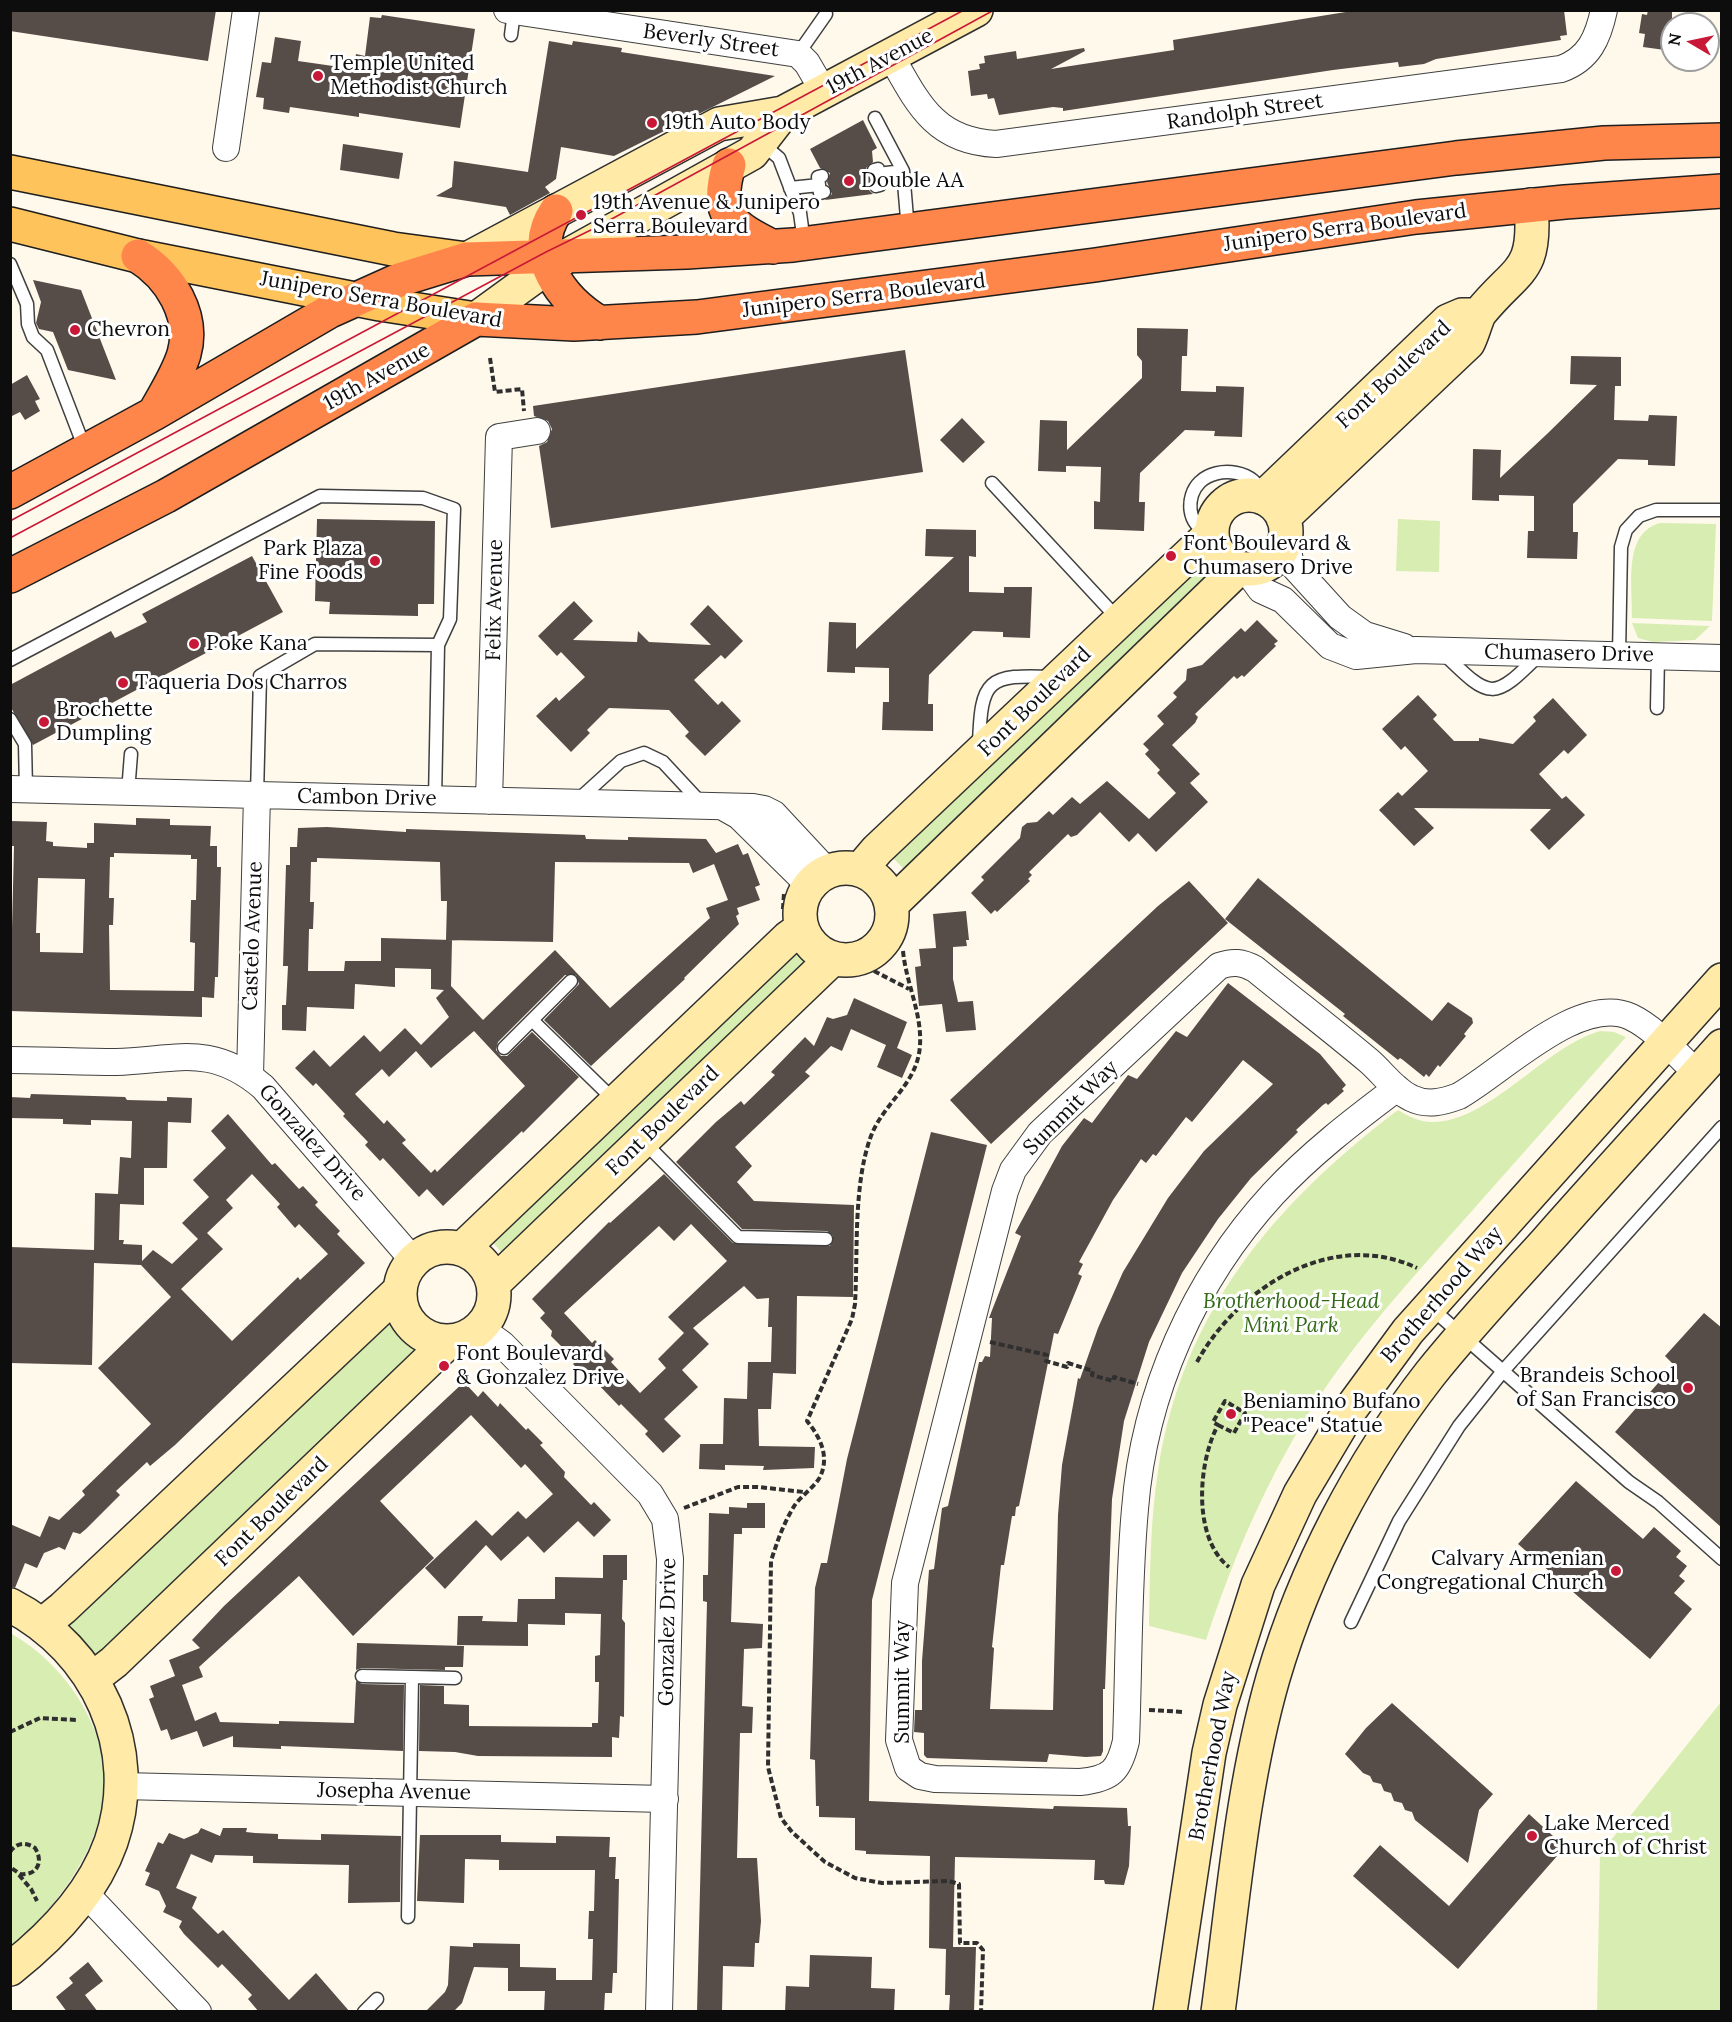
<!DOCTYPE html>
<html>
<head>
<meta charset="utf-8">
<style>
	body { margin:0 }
	#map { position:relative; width:1732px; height:2022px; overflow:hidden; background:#fff9ec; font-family:Lora,serif }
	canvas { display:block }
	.frame { position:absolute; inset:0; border:12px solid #0d0d0d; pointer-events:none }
	.north { position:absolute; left:1660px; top:12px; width:60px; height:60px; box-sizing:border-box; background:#fff; border:2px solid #9e9e9e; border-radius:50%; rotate:279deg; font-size:16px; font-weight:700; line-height:24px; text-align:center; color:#0d0d0d }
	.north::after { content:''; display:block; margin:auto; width:21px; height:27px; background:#c91837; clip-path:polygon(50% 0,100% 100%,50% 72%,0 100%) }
</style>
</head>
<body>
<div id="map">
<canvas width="1732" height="2022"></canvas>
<div class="frame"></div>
<div class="north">N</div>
</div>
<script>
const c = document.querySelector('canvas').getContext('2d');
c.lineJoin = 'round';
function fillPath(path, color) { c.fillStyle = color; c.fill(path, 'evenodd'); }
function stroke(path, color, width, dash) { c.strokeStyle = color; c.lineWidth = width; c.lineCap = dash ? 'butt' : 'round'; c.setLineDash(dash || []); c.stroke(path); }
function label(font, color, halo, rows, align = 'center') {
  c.font = font + ' Lora,serif'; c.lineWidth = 6; c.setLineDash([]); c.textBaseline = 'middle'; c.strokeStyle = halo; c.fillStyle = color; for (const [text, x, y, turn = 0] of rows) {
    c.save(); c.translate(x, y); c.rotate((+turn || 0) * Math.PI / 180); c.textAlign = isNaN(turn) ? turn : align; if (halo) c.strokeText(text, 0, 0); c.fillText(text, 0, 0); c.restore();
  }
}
fillPath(new Path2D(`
	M1398,519l42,2 -1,51 -43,-1z
	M1660,523l56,1 -4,97 -80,-3c1,-30 -10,-85 28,-95z
	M1197,563l15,16 -307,291 -15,-15z
	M1632,623l78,3 -15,14 -42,2 -15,-4z
	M794,948l14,15 -306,290 -13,-15z
	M1600,1031l14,1 12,5c-55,62 -109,123 -163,184 -51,57 -102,113 -144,176 -49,75 -85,158 -113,243l-57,-14c1,-52 1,-104 9,-155 24,-159 116,-267 240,-361 10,6 21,12 34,12 58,0 112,-75 168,-91z
	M392,1313l33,35 -326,310 -34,-36z
	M10,1633c60,33 109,110 91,180 -12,50 -51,101 -91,135z
	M1721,1702v309h-124l3,-157z`), '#d8edb2');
fillPath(new Path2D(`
	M10,10h206l-8,51 -198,-30z
	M1358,10h206l3,25 -7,1 1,4 -125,19 -12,5 -25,3 -1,-5 -65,8 -270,41v-3l-10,-1 -54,8 -5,-17 -6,1 -1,-5 -16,2 -3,-25 12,-2 -1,-5 6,-1 -1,-7 32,-5 1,8 67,-11 1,3 -34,18 123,-19 -1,-10z
	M1648,10h24v41l-29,-4 2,-13 -6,-1 3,-19 5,1z
	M382,15l93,14 -15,99 -101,-15v4l-69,-10 -1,6 -26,-4 1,-11 -8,-1 6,-35 9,1 4,-26 26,4 -3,20 56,8 2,-15 9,2 5,-39 11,1z
	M549,41l23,4 1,-4 49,7 -1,4 154,24 -161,80 -53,-9 -5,32 -11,8 5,6 -40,22 -4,-8 -70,-11 16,-9 2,-26 74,11z
	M863,120l14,28 -5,3 1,11 -7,6 5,12 -3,9 5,5 -48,6 7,-6 -5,-12 3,-9 -10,-5 -10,-19z
	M343,144l60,9 -4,26 -59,-9z
	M33,280l48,10 35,90 -48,-10 -15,-38 -14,-3 -3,-6 5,-21z
	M1137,328l51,1 -1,27h-5l-1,35 35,1v-6l28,1 -2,50 -28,-1 1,-5 -30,-1 -45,43 -1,29h6l-1,29 -50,-2v-28l6,1 1,-35 -35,-1v6l-28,-1 2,-51 27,1v29l75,-72v-17l-5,-6z
	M905,350l18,122 -372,56 -12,-82 8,-4 5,-13 -4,-8 -14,-5 -1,-10z
	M1571,356l50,1v29h-6l-1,34 34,1 1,-6 28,1 -2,50 -27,-1v-5l-30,-1 -45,45v28h5l-1,27 -50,-1 1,-27h6v-35l-35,-1v6l-27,-1 1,-51 28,1 -1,28 47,-44 50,-49 -27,-1z
	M27,375l13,24 -5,2 5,10 -15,9 -5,-8 -10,5v-32z
	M962,418l23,24 -22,21 -23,-23z
	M317,519l118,2 -1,83h-16v12l-89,-2 1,-12 -15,-1z
	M926,529l50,1v27l-7,-1v36l35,1v-6h28l-2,51 -27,-1v-5l-30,-1 -44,44 -1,29h5v27l-51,-1 1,-28h6v-34l-34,-1v6l-28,-1 2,-50 27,1v26l98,-92 -29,-1z
	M252,556l31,56 -250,133 -23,-39v-21l101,-54 4,7 32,-16 -5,-8z
	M574,601l19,20 -20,19 64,2 1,-11 11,11 62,3 -21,-21 18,-19 35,36 -18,18 -4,-4 -27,25 24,25 4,-4 19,20 -36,35 -20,-20 4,-4 -20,-22 -60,-2 -22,22 3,3 -19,19 -35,-36 20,-19 3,4 26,-24 -24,-25 -4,4 -19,-20z
	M1257,620l21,21 -4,3 2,2 -32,31 -2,-2 -5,4 -3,-3 -39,38 3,3 -3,6 -23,22 28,29 -10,9 18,19 -52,50 -18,-19 -9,9 -29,-30 -23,23 -6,2 -3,-3 -39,38 3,3 -4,4 2,2 -33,31 -2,-2 -4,4 -20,-21 13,-13 -3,-3 39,-39 2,-11 5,-4 10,-1 12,-11 4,4 19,-18 8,7 27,-23 42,38 27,-26 -19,-20 3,-3 -15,-16 4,-4 -6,-6 21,-20 -7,-8 20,-19 -4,-4 13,-13 1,-11 15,-4 39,-37 4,4z
	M1418,695l19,20 -4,4 21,22h25v-3l34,6 23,-23 -3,-4 20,-19 34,37 -19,19 -4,-4 -25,24 23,25 4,-3 19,19 -36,35 -19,-20 21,-21 -137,-1 20,20 -20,18 -35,-36 19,-18 4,4 26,-25 -23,-25 -4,4 -19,-21z
	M136,818l34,1v6l41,1 -1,20h7v21h4l-3,110h-3l-1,21 -12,-1v20l-192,-6 4,-165h-4v-25l37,1 -1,19 7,1v4l34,2v-5h7v-20l42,2zM114,853l77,2v4h6l-1,41h-5l-1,42 5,1 -1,48 -84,-1 -1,-65h4l1,-27h-5l1,-41h4zM38,878l47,1 -2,74 -43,-1v-19h-4z
	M327,827l79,5v-3l179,6 1,4 42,1v-3l78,2 10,14 22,-9 5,11 5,-2 12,32 -5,2 5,13 -23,8 2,6 -3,2 3,8 -55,54 1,1 -94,87 -47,-46 35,-36 -3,-9h-11l-67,67 -2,8 5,6h6l25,-24 47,45 -56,56 -1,-2 -79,75 -16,-17 -8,8 -36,-39 -3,3 -15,-16 3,-3 -25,-26 2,-2 -29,-31 -3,3 -18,-18 19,-18 16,17 34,-32 16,17 25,-24 16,17 28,-28 -13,-19 8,-8 -13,-1v-20l-36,-1v19l-40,-3 -1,25 -47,-2 -1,24 -24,-1v-25h4l2,-39h-5l3,-101h4v-18h7l1,-19zM317,858l123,4 1,39h6l-1,39 107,2 2,-80 134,1 4,10 21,-9 14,36 -22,8 4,10 -100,90 -55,-58 -72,70 -32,-34 1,-46 -71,-2v23h-36l-1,10h-36l1,-42h4l1,-27h-4l1,-40h6zM474,1031l51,55 -88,86 -2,-3 -4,4 -29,-30 4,-3 -19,-20 -3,4 -29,-30 27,-25 7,8 27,-26 15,17z
	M1258,878l174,143 16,-19 24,16 1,5 -9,11 2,2 -26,31 -2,-2 -9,12 -3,-3 -2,3 -21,-17 -3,-2 -2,2 -55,-44 2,-2 -120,-95z
	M1189,881l39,42 -237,221 -41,-44 208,-194z
	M966,911l3,29h-3l1,6 -14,1v32l5,23 15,-1 3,29 -30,2 -4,-28 -23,2 -4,-39 6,-1 -2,-17 17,-1 -3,-34z
	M1228,983l92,71 26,31 -4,4 2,2 -16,14 -2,-2 -3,2 -27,25 2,2 -47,46 -33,41 -36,54 -33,69 -25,79 -12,78 -7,190h-2v62l-2,5 -15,1 -37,-3 -2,8 -120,-4 -3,-3v-22l-10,-1 1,-22h7v-49l7,-91 5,-1 8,-61 6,-2 31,-144h3l3,-6 5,1 2,-39h-3l32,-82 -6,-3 47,-87 22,-28 8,5 36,-48 9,4 39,-48 11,6zM1243,1060l30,24 -69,67 -36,47 -45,74 -25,56 -18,51 -2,-1 -16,87 -4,50 -5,195 -63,-1 4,-61 -2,-1 9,-82h3l8,-49h3l1,-9 3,-1 35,-173 4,1 24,-58 -4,-2 5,-10 -4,-2 34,-62 28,-41 5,4 7,-9 3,2 30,-39 6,5z
	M854,998l53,24 -10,26 15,7 -10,23 -25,-11 9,-22 -35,-16 -9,22 -11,-5 -26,26 5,4 -75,71 17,19 -15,16 17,19 100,4 -1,92 -56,-1 -1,78 -23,-1 -2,36h-13l1,37 56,1 -1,21 -51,2 1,-4 -39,-1v5l-26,-1 1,-25h23l1,-46 23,1 1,-37h23l1,-35h-4l1,-29 -12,1 -13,-13 -51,42 16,16 -27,26 16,17 -34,32 17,17 -18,17 -18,-19 3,-3 -27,-27 -2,2 -27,-28 -3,3 -16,-17 3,-3 -25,-25 1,-5 -12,-13 5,-5 -13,-14 77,-77 1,1 54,-49 69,69 97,3 3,-10 -6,-5 -85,-2 -66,-67 40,-40 25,-21 3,4 31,-30 -4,-3 34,-35 9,9 13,-29 6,2 14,-4zM691,1224l36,37 -59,56 16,16 -26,26 8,9 -26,25 -29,-31 3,-3 -19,-19 -3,3 -28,-30 95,-87 15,15z
	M31,1094l94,3 2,3 40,1v-4l25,1 -1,25 -23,-1 -1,46h-23v37l-24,-1 -1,36h5l-1,4 19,1v16l11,-11 19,14 26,-25 -16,-16 27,-26 -16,-17 33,-32 -15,-17 17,-17 44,51 3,-2 24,26 4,-3 15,16 -3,3 25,26 -3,3 28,29 -190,182 -25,21 -3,-4 -31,29 4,4 -34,34 -6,5 -7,-2 -8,18 -6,-3 -15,6 -7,15 -12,-5 -10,25 -5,-2v-62l30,13 9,-21 10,4 26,-25 -3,-4 69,-67 -53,-56 73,-71 -30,-32 -47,-2 -2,102 -82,-2v-116l84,3 1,-57 23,1 2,-37 11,1 1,-37 -41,-1v5l-28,-1v-5l-53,-1v-21l20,1zM252,1174l28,30 -3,3 18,21 4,-4 29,30 -28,26 -2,-3 -66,64 -51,-52 42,-40 -16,-16 26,-25 -7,-8z
	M931,1132l56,13 -115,455 -3,201 184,8 1,-3 73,2 1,18h3l-2,40 -5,19 -19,-1 -1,-4h-10l1,-20 -140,-3 -2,90h23l-2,65h-25l1,-17h-5l1,-46 -17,-1 1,-92 -64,-2v-3l-11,-1v-32l-36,-1v-11h-3l-1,-46 -5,-1 5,-171 6,-25h6l20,-104z
	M1704,1313l18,15v200l-107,-96 59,-67 -9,-9z
	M464,1382l14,15 5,-6 15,16 2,-4 26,27 2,-2 15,15 -3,2 25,27 -1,5 27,28 3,-3 17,18 -17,17 -16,-16 -34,32 -16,-17 -27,25 -15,-16 -41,44 -20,-21 51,-48 16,16 26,-25 8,8 27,-25 -28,-30 -4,4 -50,-53 -91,86 54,57 -81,78 -54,-60 -100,91 4,10 -21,8 13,36 21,-9 4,10 59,2v-3l75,2 2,-42 6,3 42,1 -1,66 -122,-5v3l-48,-2v-11l-30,11 -6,-16 -26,9 -4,-11 -6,2 -12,-32 5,-2 -4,-11 25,-10 -6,-16 31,-12 -8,-8 32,-34z
	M1576,1481l67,58 11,-12 27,24 -5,6 11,9 -8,10 6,5 -11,12 18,16 -42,50 -132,-115z
	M747,1503h18v25h-23v6h-8l-3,88 32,2 -1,24 -18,1 -2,57 11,1 -1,26h-12l-3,125h20l4,63 -2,22h-4l-1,24 -31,-1 -1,46h-25l10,-410 -4,-1v-26h5l1,-62 20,1v-7l18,1z
	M603,1555h24v25h-4l-1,39 3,4 -1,94 -4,-1 -1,22 -7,-1v20l-134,-1 -23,-4 -36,-1 1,-66 24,1v18l25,1v21l123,1v-4h6l1,-41h-4v-26l5,-1 1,-41 -36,-1v12l-37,-1v22l-71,-1 1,-29h25l-1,5 35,1 1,-23h37v-22l48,1z
	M357,1643l107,3 -1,21h-18v3l-83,-2 -6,2z
	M1392,1703l101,91 -14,16 -11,53 -53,-43 -3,-8 -7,-2 -3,-7 -8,-2 -3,-8 -7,-2 -3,-7 -8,-2 -3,-6 -7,-3 -18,-19 21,-26z
	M1529,1814l36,33 -107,122 -105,-93 27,-31 69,61z
	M201,1828l19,8 3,-8h24l-1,4 9,1 23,1v5l43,1v-6l80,2 -1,66 -52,1 1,-38 -96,-2v-7l-38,-1 -3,8 -21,-9 -15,34 21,9 -5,11 26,26 5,-4 66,70 27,-27 34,39h-91l-11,-13 4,-4 -30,-31 -4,4 -34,-34 -5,-7 3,-6 -19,-9 3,-6 -7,-15 -14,-6 5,-12 -5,-2 13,-29 5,2 6,-11 15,6 14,-6z
	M420,1835h81v7l55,1v-7l54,1 -1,20h7l-1,22h4l-2,94h-4l-1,20h-7l-1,19h-60l1,-21h-37v-23l-34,-1 -12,36 -9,9h-28l20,-20 3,-7 2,-39 23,1v-4l47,1v23l36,1v12h36l1,-41h-5l1,-28h5l1,-41h-96v-10l-34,-1 -1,44 -47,-2z
	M810,1955l62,2 -1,31 24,1 -1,23h-109l1,-26 23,1z
	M88,1962l15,19 -18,14 13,17h-31l-11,-15 17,-14 -4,-5z`), '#564c48');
const lane = new Path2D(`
	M511,35l3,-23
	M798,54l28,-40
	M875,118l28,53
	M761,143l18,15 21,55 4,29
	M874,170l4,-1 2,16 -4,1
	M878,174l25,-3 5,59
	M822,176l-4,1 2,16 4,-1
	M790,188l29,-3
	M10,264l17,40 1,20 5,13 14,13 38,99
	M992,483l127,137
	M1209,532c-22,-5 -24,-36 -9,-50 17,-17 58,-12 62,14
	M1444,654c47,46 49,47 96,0
	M1619,655l2,-108 5,-17 13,-14 17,-6h66
	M10,660l310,-164 103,2 31,11 -4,110 -12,26 -3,155
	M1657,708l1,-52
	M10,719l15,25 1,45
	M979,745c2,-66 8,-71 74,-68
	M128,792l3,-38
	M257,795l3,-119 55,-32 123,1
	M578,800l43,-39 23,-8 19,9 40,43
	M532,1020l83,81
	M504,1048l67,-67
	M643,1141l95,96 88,2
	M1430,1307l199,175 29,20 64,57
	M1351,1622l48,-101 60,-95 44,-55 219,-244
	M362,1676l50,1
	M408,1917l4,-240 43,1
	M364,2012l13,-13`);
const street = new Path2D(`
	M507,10l291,44 9,9 17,29
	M891,56c27,48 44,85 105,88l565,-75c28,-10 37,-31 43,-59
	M226,148l20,-138
	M1286,533l4,29 50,55 25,18 39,12
	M1251,570l2,9 8,11 22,10 47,46 26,10 60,-6 306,8
	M10,789l743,18 11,2 10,5 54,58
	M489,801l10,-364 38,-6
	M723,807l16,9 71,70
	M10,1060c36,0 71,2 106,2 61,-2 95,-19 147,25l150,173
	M250,1076l7,-281
	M1397,1088c-44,33 -87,66 -124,106 -79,86 -129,199 -138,315 -7,77 -6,155 -9,232 -7,30 -15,38 -46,41l-145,-3 -15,-3 -12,-8 -9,-28 6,-157 100,-392 8,-21 27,-37 179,-167c14,-5 23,-4 36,3 38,31 77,61 114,92 14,12 25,29 42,37 16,8 32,4 48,-2 44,-25 121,-103 172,-79 25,12 46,38 66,56
	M480,1328l22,16 148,150 15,25 5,40 -11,453
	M122,1786l543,13
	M85,1893l113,119`);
const secondary = new Path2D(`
	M467,259l252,-135 64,-11 193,-103
	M476,319l73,-53 203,-113 31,-40
	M1212 532a37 37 0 1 1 74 0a37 37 0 1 1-74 0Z
	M1263,498l185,-177 14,-6h16
	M1283,518l185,-175c5,-9 8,-24 12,-30 37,-46 57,-39 51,-108
	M800 914a46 46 0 1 1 92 0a46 46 0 1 1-92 0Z
	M860,870l17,-20 334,-316
	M891,905l347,-336
	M400 1294a47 47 0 1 1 94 0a47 47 0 1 1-94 0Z
	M462,1249l326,-311 14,-10
	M493,1284l340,-326
	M10,1605c87,45 133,144 101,237 -18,51 -59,94 -101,127
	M42,1625l21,-17 337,-318
	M92,1679l22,-17 335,-321
	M1170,2012l39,-259 11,-48 38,-120 42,-91 50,-84 58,-79 314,-351
	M1218,2012c15,-111 24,-226 55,-334 32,-109 87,-214 157,-304 36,-45 76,-88 115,-131 58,-66 118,-131 177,-197`);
const primary = new Path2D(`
	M10,172l383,77 74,10
	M10,224l128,32 242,48 96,15`);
const highway = new Path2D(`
	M729,165c-15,50 2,61 44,82
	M556,211c-30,44 6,89 44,112
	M138,256c32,20 57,59 46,98 -6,20 -19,40 -29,58
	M10,492l145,-79 175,-102 69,-31 68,-21 220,-7 106,-7 663,-87 148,-15 118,-3
	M10,576l156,-80 310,-177 98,5 123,-7 398,-52 321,-48 149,-15 157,-11`);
stroke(lane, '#404040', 15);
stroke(street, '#404040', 28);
stroke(secondary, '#2f2f2f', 36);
stroke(primary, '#1e1e1e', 36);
stroke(highway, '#1e1e1e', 36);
stroke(new Path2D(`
	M490,358l5,34 27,-3 2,22
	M783,909l1,-16
	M903,951c3,32 19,62 17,94 -2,39 -36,57 -49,91 -18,49 -13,115 -16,168l-3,15 -45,102c13,16 23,35 13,56 -6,11 -21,20 -27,31 -10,17 -16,34 -22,53l-3,206 13,51 11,14 33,30 30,16 27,5 67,-2 10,3 1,59h17l6,7 -2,62
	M874,971l35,18
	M990,1342l57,13 -1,6 21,6 1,-4 25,8 -1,4 21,6 1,-4 24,7
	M1197,1362c41,-75 136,-134 220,-94
	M1218,1425l16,8 11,-20 -20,-12 -12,21 5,3c-20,37 -26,113 11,142
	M684,1508l54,-21h20l46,5
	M1149,1710l35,2
	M10,1732l30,-14 37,2
	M10,1852c7,-10 16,-10 25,-4 9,14 2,28 -15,26l-10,-7
	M19,1875l12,14 6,12`), '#2f2f2f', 4, [6, 3]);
stroke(lane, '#fff', 12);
stroke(street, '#fff', 26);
stroke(secondary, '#ffeaa7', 33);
stroke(primary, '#ffc35c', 33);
stroke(highway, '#ff864a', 33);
stroke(new Path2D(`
	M10,521l954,-511
	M10,538l536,-286 51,-25 397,-217`), '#c91837', 1.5);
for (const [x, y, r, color] of [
	[318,76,6,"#c91837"],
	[652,123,6,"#c91837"],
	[849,181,6,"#c91837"],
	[581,215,6,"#c91837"],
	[75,330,6,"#c91837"],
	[1171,556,6,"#c91837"],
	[375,561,6,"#c91837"],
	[194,644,6,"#c91837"],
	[123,683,6,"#c91837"],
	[44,722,6,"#c91837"],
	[444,1366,6,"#c91837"],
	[1688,1388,6,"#c91837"],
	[1231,1414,6,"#c91837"],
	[1616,1571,6,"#c91837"],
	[1532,1836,6,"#c91837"]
]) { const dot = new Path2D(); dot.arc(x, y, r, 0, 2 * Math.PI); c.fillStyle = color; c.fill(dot); stroke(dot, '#fff', 2); }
label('21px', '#0d0d0d', '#fff', [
	["Beverly Street",711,41,8],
	["19th Avenue",880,62,-28],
	["Randolph Street",1245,112,-8],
	["Junipero Serra Boulevard",1345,228,-8],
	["Junipero Serra Boulevard",864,296,-7],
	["Junipero Serra Boulevard",381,300,10],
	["Font Boulevard",1394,375,-43],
	["19th Avenue",377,377,-29],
	["Felix Avenue",495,600,-89],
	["Chumasero Drive",1569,654,1],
	["Font Boulevard",1035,702,-44],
	["Cambon Drive",367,798,1],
	["Castelo Avenue",253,936,-88],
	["Summit Way",1071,1108,-45],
	["Font Boulevard",663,1121,-44],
	["Gonzalez Drive",312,1143,48],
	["Brotherhood Way",1442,1295,-49],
	["Font Boulevard",272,1512,-44],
	["Gonzalez Drive",668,1632,-89],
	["Summit Way",903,1682,-90],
	["Brotherhood Way",1213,1756,-79],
	["Josepha Avenue",394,1792,1]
]);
label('21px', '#0d0d0d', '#fff', [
	["Temple United",330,64],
	["Methodist Church",330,88],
	["19th Auto Body",664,123],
	["Double AA",861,181],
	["19th Avenue & Junipero",593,203],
	["Serra Boulevard",593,227],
	["Chevron",87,330],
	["Font Boulevard &",1183,544],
	["Chumasero Drive",1183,568],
	["Park Plaza",363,549,"right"],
	["Fine Foods",363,573,"right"],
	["Poke Kana",206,644],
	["Taqueria Dos Charros",135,683],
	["Brochette",56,710],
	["Dumpling",56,734],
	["Font Boulevard",456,1354],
	["& Gonzalez Drive",456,1378],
	["Brandeis School",1676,1376,"right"],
	["of San Francisco",1676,1400,"right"],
	["Beniamino Bufano",1243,1402],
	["\"Peace\" Statue",1243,1426],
	["Calvary Armenian",1604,1559,"right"],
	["Congregational Church",1604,1583,"right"],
	["Lake Merced",1544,1824],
	["Church of Christ",1544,1848]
], 'left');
label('italic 21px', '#336a17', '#fff', [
	["Brotherhood-Head",1291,1302],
	["Mini Park",1291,1326]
]);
</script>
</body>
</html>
